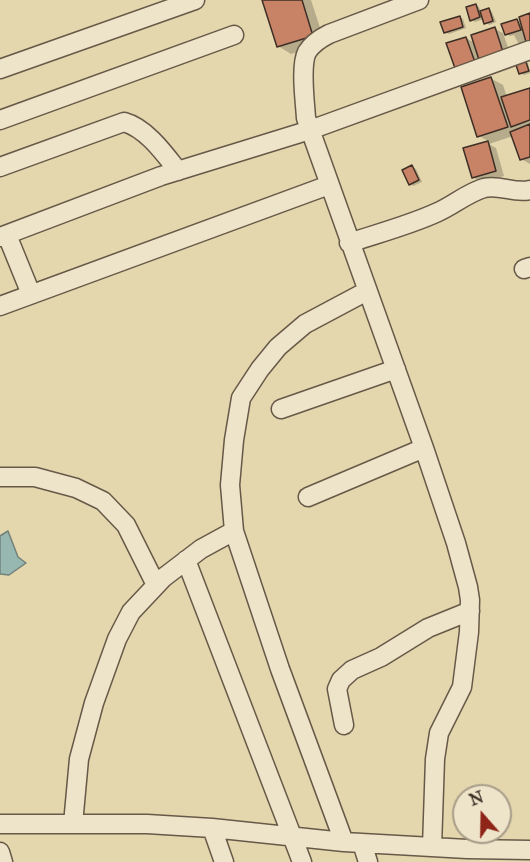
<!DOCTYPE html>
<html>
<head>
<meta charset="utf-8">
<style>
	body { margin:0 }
	#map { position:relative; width:530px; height:862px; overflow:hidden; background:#e4d6ad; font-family:"IM FELL Great Primer",serif }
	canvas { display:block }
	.north { position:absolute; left:452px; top:784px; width:60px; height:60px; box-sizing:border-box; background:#ede4ca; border:2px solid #a79c88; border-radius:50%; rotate:340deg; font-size:16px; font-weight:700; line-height:24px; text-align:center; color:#3d2f26 }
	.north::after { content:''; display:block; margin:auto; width:21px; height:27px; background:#8f2418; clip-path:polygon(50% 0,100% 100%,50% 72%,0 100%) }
</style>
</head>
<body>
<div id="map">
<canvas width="530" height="862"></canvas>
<div class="north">N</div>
</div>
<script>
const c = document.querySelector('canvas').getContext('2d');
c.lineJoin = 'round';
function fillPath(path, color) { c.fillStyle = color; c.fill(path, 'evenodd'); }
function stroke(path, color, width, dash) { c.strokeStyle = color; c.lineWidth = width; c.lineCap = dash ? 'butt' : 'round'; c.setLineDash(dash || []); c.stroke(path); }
const water = new Path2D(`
	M8,531l10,26 8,6 -17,12 -9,-1v-38z`);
fillPath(water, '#96b8b0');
stroke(water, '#728179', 1.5);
fillPath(new Path2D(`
	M264,0h47l14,43 -34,11 -13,-8z
	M476,5l3,2 2,5 8,-3 3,3 4,10 -7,3 -5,-6 -9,3 -3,-2z
	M530,15v27h-6l3,3 -6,3 -7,-13 -4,1 -3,-2 10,-14 5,3z
	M459,17l4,2 3,9 -17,6 -4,-2z
	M495,29l8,4 9,26 -47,16 1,-37 9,5z
	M525,61l3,2 2,10 -6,2 -4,-2z
	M490,78l13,7 4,12 23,-7v74l-9,-5 -8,-23 -24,8 7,4 8,28 -23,6 -8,-5 -8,-28 25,-7 -11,-6z
	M412,167l4,2 6,13 -9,4 -3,-3z`), '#0003');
const building = new Path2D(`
	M262,0h40l11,36 -36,11z
	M476,4l4,13 -10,4 -4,-14z
	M489,8l4,13 -9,3 -4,-13z
	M530,13v28l-4,1 -7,-25z
	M460,16l3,11 -19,6 -4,-11z
	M517,19l4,11 -16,5 -4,-11z
	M495,27l9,28 -24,8 -9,-28z
	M466,37l10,28 -20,6 -10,-28z
	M525,59l4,12 -10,3 -4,-12z
	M491,77l17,50 -31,10 -16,-50z
	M530,88v32l-19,7 -10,-30z
	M530,124v33l-10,3 -10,-28z
	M488,141l8,30 -24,7 -9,-30z
	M412,165l7,15 -10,5 -7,-15z`);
fillPath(building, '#c88366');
stroke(building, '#3d2f26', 1.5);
const street = new Path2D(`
	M419,0l-90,34c-8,4 -17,10 -22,18 -7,14 -2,49 -1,66l118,330 32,95 12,44 2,13 -1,32 -7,55 -23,46 -4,26 -3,88
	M0,69l195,-69
	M0,120l234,-85
	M0,167l124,-45c22,6 40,31 54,49
	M7,235l24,59
	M0,237l161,-61 149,-46 220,-80
	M349,243c30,-10 61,-18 89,-31 16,-7 29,-19 46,-24 16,-4 30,6 46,2
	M524,269l6,-2
	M0,306l329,-121
	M281,409l115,-40
	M0,477h35l41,11 27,13 23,24 30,60
	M308,497l116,-49
	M186,560l116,302
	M344,725l-7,-36 4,-9 11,-10 29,-13 47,-29 42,-17
	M0,824h147l65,4 132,14 123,7 63,1
	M73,824l6,-65 15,-56 23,-64 14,-27 32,-34 38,-29 33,-18
	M212,828l12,34
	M344,842l-64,-173 -46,-138 -4,-46 4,-45 7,-42 19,-29 18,-22 27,-23 62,-33
	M362,843l6,19
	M0,852l3,10`);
stroke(street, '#675948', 21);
stroke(street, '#ede4ca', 18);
</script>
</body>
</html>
